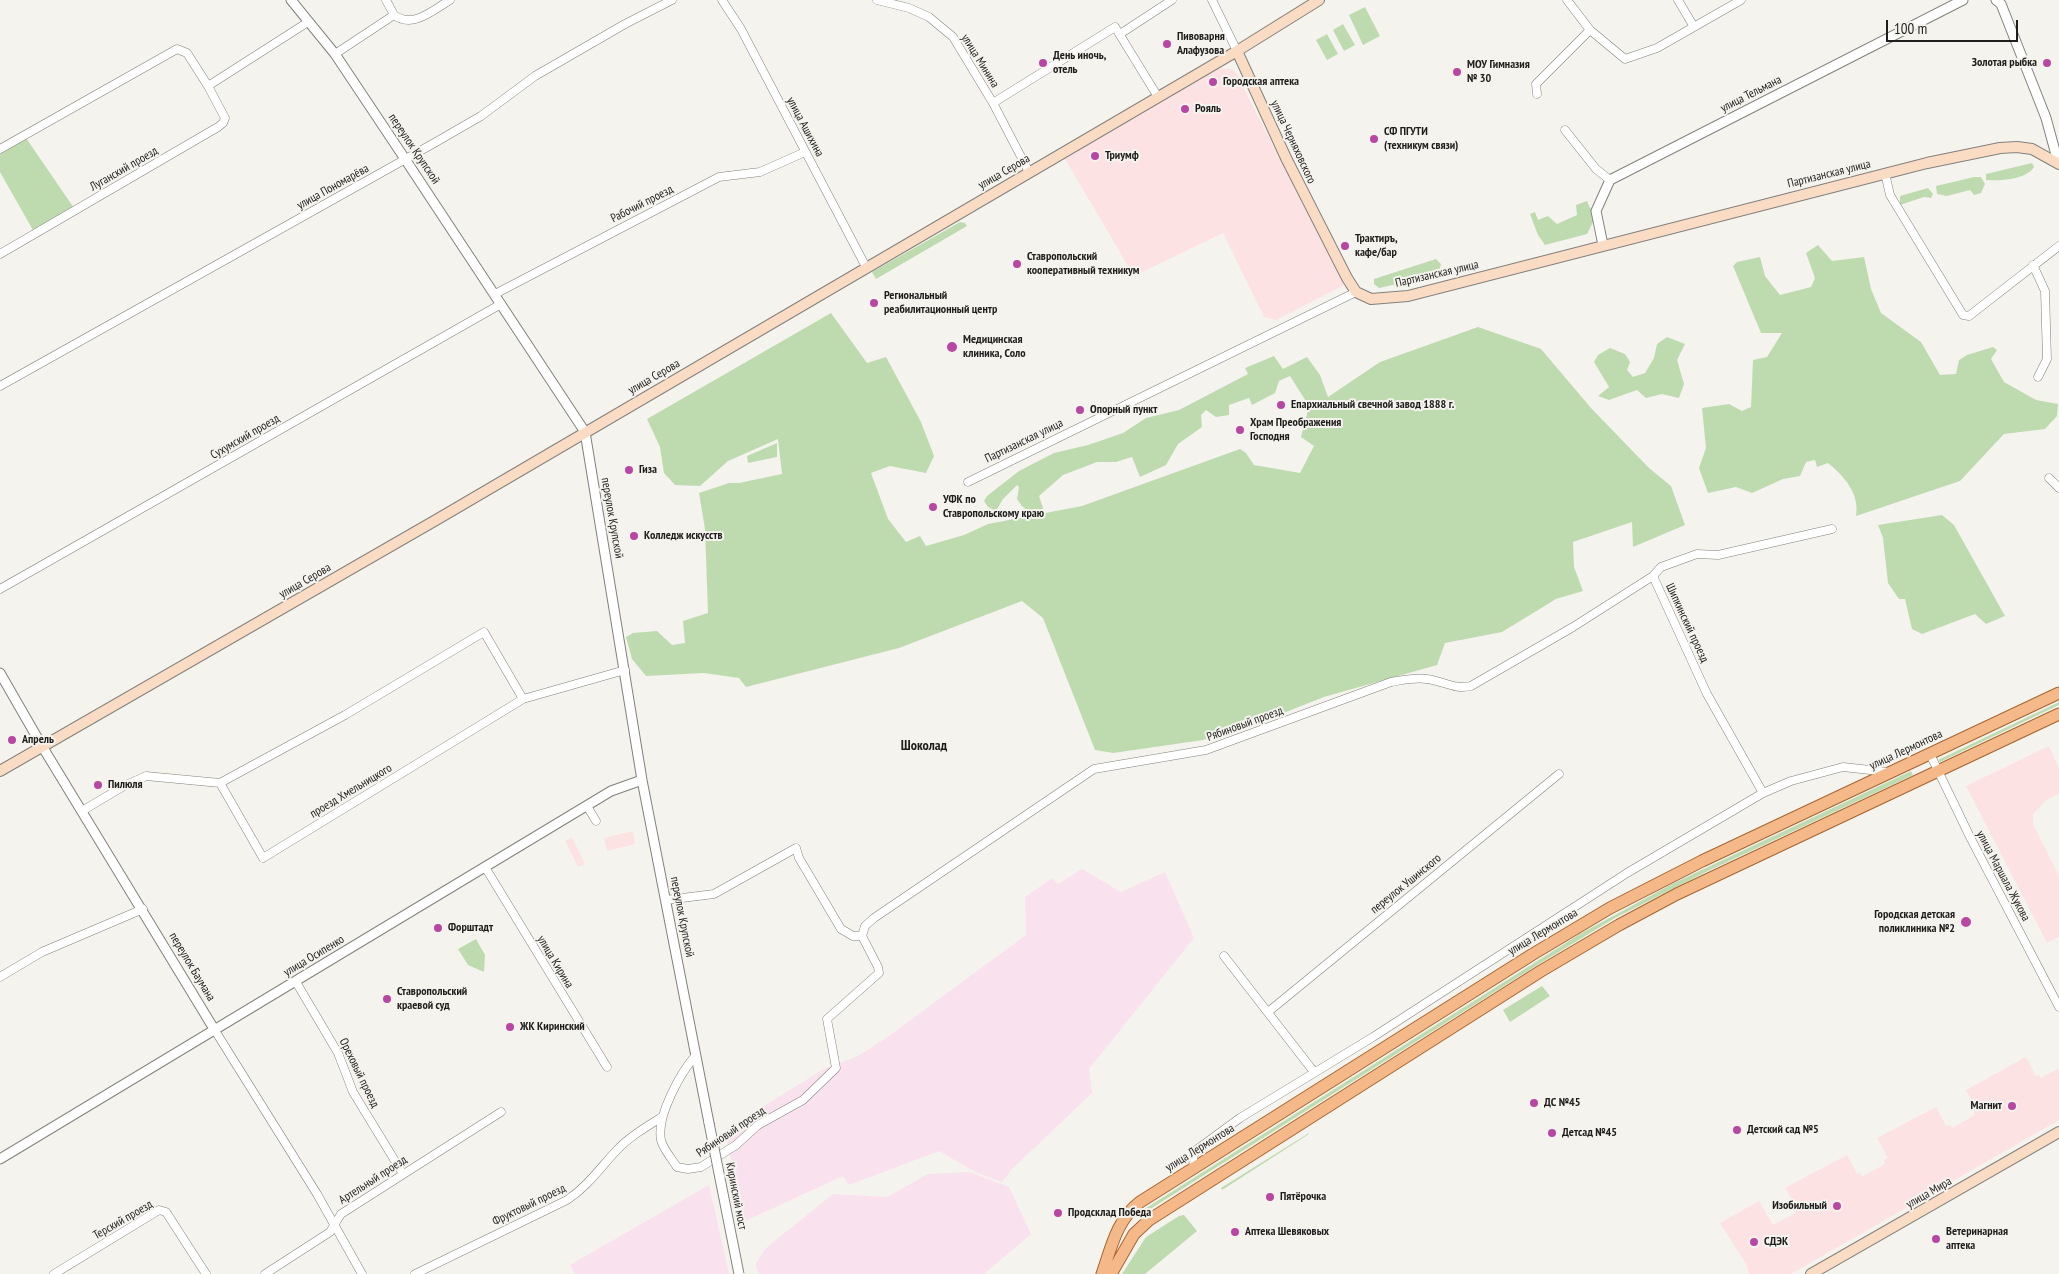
<!DOCTYPE html>
<html>
<head>
<meta charset="utf-8">
<style>
	body { margin:0 }
	#map { position:relative; width:2059px; height:1274px; overflow:hidden; background:#f5f3ee; font-family:"PT Sans Narrow",sans-serif }
	canvas { display:block }
	.scale { position:absolute; left:1886px; top:20px; width:132px; height:22px; box-sizing:border-box; border:2px solid #1f1e1c; border-top:0; padding-left:6px; font-size:15px; line-height:18px; white-space:nowrap; color:#1f1e1c; -webkit-text-stroke:4px #f5f3ee; paint-order:stroke }
</style>
</head>
<body>
<div id="map">
<canvas width="2059" height="1274"></canvas>
<div class="scale">100 m</div>
</div>
<script>
const c = document.querySelector('canvas').getContext('2d');
c.lineJoin = 'round';
function fillPath(path, color) { c.fillStyle = color; c.fill(path, 'evenodd'); }
function stroke(path, color, width, dash) { c.strokeStyle = color; c.lineWidth = width; c.lineCap = dash ? 'butt' : 'round'; c.setLineDash(dash || []); c.stroke(path); }
function label(font, color, halo, rows, align = 'center') {
  c.font = font + ' "PT Sans Narrow",sans-serif'; c.lineWidth = 4; c.setLineDash([]); c.textBaseline = 'middle'; c.strokeStyle = halo; c.fillStyle = color; for (const [text, x, y, turn = 0] of rows) {
    c.save(); c.translate(x, y); c.rotate((+turn || 0) * Math.PI / 180); c.textAlign = isNaN(turn) ? turn : align; if (halo) c.strokeText(text, 0, 0); c.fillText(text, 0, 0); c.restore();
  }
}
fillPath(new Path2D(`
	M1218,68l14,1 4,4 108,212 -68,35 -12,-3 -41,-84 -89,43 -69,-117z
	M2049,746l10,23v25l-13,6 -13,14v10l26,52v61l-12,6 -81,-157z
	M633,831l2,13 -28,7 -3,-13z
	M572,837l13,27 -7,3 -13,-26z
	M2026,1057l10,19 3,-1 2,3 18,-10v52l-268,154h-42l-3,-10 -26,-41 39,-22 14,24 23,-12 -2,-4 2,-2 -11,-19 62,-33 10,19 3,-1 2,4 23,-13 -1,-4 4,-2 -11,-20 59,-31 10,19 4,-1 2,3 23,-13 -2,-4 3,-3 -10,-18z`), '#fde2e4');
fillPath(new Path2D(`
	M1082,869l39,23 44,-20 29,66 -105,131 3,24 -80,76 -10,13 -25,-9 -38,-22 -90,34 -6,-9 -100,46 -18,-92 99,-61 34,-13 28,-18 140,-103 -1,-38 27,-19 6,6z
	M970,1172l39,15 22,47 -47,40h-224l-3,-4 -1,-7 10,-15 67,-54 54,3 41,-23z
	M709,1185l20,89h-154l-5,-9z`), '#f9e2ee');
fillPath(new Path2D(`
	M1365,7l15,29 -17,9 -14,-30z
	M1343,24l12,21 -11,6 -11,-21z
	M1327,34l11,20 -11,6 -11,-20z
	M26,138l48,70 -40,24 -34,-60v-18z
	M2032,163l2,4c-8,13 -35,14 -48,13v-6z
	M1974,177h7l4,7 -4,9 -7,2 -4,-5 -23,6 -10,-2 -1,-8z
	M1928,188l5,6 -2,4 -7,-1 -24,8v-9z
	M1587,201l3,7 4,4v8l-7,14 -42,11 -7,-10 -8,-21 5,-2 3,8 10,-4 9,8 20,-9 -1,-10z
	M960,222l5,1 2,3 -91,53 -4,-7z
	M1818,245l14,16 32,-4 7,32 10,24 40,29 19,33 16,-1 3,-14 8,-5 26,-8 4,3 -6,9 13,23 32,18 22,4 -1,12 -12,13 -41,5 -44,47 -104,35c4,-22 -12,-40 -28,-53l-11,4 -2,-7 -9,2 -6,14 -17,3 -31,14 -16,-6 -28,6 -9,-25 7,-20 -4,-40 27,-4 13,7 9,-4 2,-47 14,-3 15,-24h-21l-28,-67 4,-4 23,-5 5,19 15,19 31,-8 4,-9 -9,-25z
	M1436,259l5,5 -3,11 -59,13 -5,-4v-5z
	M831,313l36,50 19,-6 35,65 13,34 -8,17 -36,-7 -19,7 17,46 18,23 14,-6 6,10 38,-11 24,-11 94,-18 158,-57 6,4 8,12 46,8 14,-27 -13,-9 8,-31 -19,-30 -11,5 -4,12 -23,12 -3,-7 -20,7v10l-13,2 -10,-7 -5,5 1,12 -24,17 -12,21 -26,12 -8,-20 -16,5h-19l-34,13 -24,21 4,12 -2,4c-13,0 -17,-2 -24,-13l2,-12 -2,-2 -14,14 -7,12 -8,-4 -4,-6 3,-5 32,-25 35,-18 34,-8 35,-12 23,-15 33,-8 69,-36 -3,-6 29,-12 9,13 24,-12 13,18 8,22 52,-35 98,-35 63,22 50,59 58,60 22,18 14,39 -52,22 -1,-25 -59,20 1,25 9,24 -27,8 -54,33 -57,11 -8,22 -113,32 -71,28 -50,15 -90,13 -18,-3 -52,-132 -21,-17 -123,47 -153,39 -7,-9 -35,-5 -58,3 -14,-17 -6,-22 7,-4 24,-2 15,14 13,-2 -2,-22 25,-8 -3,-84 -6,-36 30,-10h10l43,-9 -4,-35 -50,22 -28,25 -25,-1 -11,-12 -4,-26 -13,-28z
	M1667,337l18,7 -8,16 7,24 -5,14 -17,-4 -16,4 -9,-8 -28,10 -11,-4 11,-9 -15,-25 4,-7 12,-7 15,6 5,8 -3,8 6,7 12,-4 9,-15 3,-14z
	M777,443v14l-29,6 -1,-7z
	M1942,515l12,10 51,91 -19,8 -11,-10 -53,20 -10,-5 -7,-30h-6l-11,-16 -5,-45 -5,-13z
	M2059,702v3l-119,57 -2,-2z
	M1911,771l2,4 -205,96 -93,47 -76,46 -403,254 -1,-3 445,-281 92,-50z
	M476,939l9,16 -1,17 -16,-7 -10,-16z
	M1542,986l8,10 -40,26 -7,-12z
	M1309,1133v1l-87,56 -1,-2z
	M1184,1215l13,16 -52,43h-23l24,-37 33,-21z`), '#bedbb0');
const minor = new Path2D(`
	M386,0l8,15
	M722,0l19,29 125,238
	M877,0l32,8 20,9 24,20 40,66 36,69
	M1212,0l25,51
	M1567,0l23,30 35,29 32,-11 84,-48
	M1678,0l16,27
	M1120,34l52,-34
	M335,54l59,-39c19,14 39,-5 56,-15
	M1537,94l-1,-10 54,-54
	M993,103l122,-76 43,70
	M1565,130l31,39 14,11
	M0,149l177,-100 10,4 21,33
	M1885,173l5,22 73,120 6,1 90,-70
	M0,254l218,-127 5,-4 2,-5 -17,-32 100,-64
	M2033,265l12,26 2,68 -9,18
	M495,294l224,-117 41,-5 45,-20
	M0,386l436,-244 45,-26 54,-40 90,-52 47,-24
	M2049,478l10,10
	M968,482l388,-190
	M1653,576l54,118 56,99
	M0,589l501,-285
	M1930,754l40,83 89,170
	M220,783l43,75 260,-159
	M587,806l9,15
	M82,811l42,-25 22,-10 74,7 125,-68 139,-83 39,67 102,-29
	M485,867l122,200
	M666,900l48,-6 82,-46 3,10 42,71 12,7h9
	M1224,956l90,116
	M0,977l42,-25 101,-43
	M296,982l42,71 15,39 50,82
	M1268,1012l291,-238
	M214,1029l103,165 45,80
	M696,1055c-15,17 -40,61 -35,85 2,9 11,19 16,27l11,2 13,-2 35,-22 22,-20 45,-25 33,-32 -9,-49 52,-46 -1,-6 -16,-31 3,-10 9,-8 220,-149 112,-19 185,-68c12,-2 24,-5 36,-3 16,2 28,11 44,7l102,-59 80,-51 8,-9 36,-13 21,1 114,-26
	M1194,1168l-1,-9 2,-8 45,-33 133,-81 254,-164 136,-80 28,-12 52,-14 45,5
	M54,1274l105,-64 7,2 40,62
	M265,1274l65,-42 11,-18 160,-102
	M415,1274l152,-74c20,-13 33,-32 49,-49 13,-14 30,-24 46,-34`);
const tertiary = new Path2D(`
	M291,0l44,54 70,105 180,273 57,348 67,343
	M1996,0l5,4 45,114 12,44
	M1603,245l-7,-34 14,-31 353,-180
	M0,673l42,73 172,283
	M0,1159l611,-368 31,-11`);
const secondary = new Path2D(`
	M1237,51l49,107 61,120 9,14 15,7 37,-3 519,-133 73,-15 17,-1 15,2 27,15
	M0,771l436,-251 801,-469 82,-51
	M1811,1274l248,-142`);
const primary = new Path2D(`
	M1102,1274c9,-26 15,-55 38,-72l393,-248 77,-46 92,-47 357,-168
	M1111,1274l23,-40 15,-14 392,-249 78,-46 58,-31 382,-180`);
stroke(minor, '#83817c', 9);
stroke(tertiary, '#83817c', 11);
stroke(secondary, '#83817c', 12);
stroke(primary, '#a66530', 13);
stroke(minor, '#fff', 8);
stroke(tertiary, '#fff', 9);
stroke(secondary, '#fadcc4', 10);
stroke(primary, '#f5b989', 11);
const tertiaryBridge = new Path2D(`
	M709,1123l30,151`);
stroke(tertiaryBridge, '#83817c', 11, []);
stroke(tertiaryBridge, '#fff', 9);
for (const [x, y, r, color] of [
	[1167,44,5,"#b847a3"],
	[1043,63,5,"#b847a3"],
	[2047,63,5,"#b847a3"],
	[1457,72,5,"#b847a3"],
	[1213,82,5,"#b847a3"],
	[1185,109,5,"#b847a3"],
	[1374,139,5,"#b847a3"],
	[1095,156,5,"#b847a3"],
	[1345,246,5,"#b847a3"],
	[1017,264,5,"#b847a3"],
	[874,303,5,"#b847a3"],
	[952,347,6,"#b847a3"],
	[1281,405,5,"#b847a3"],
	[1080,410,5,"#b847a3"],
	[1240,430,5,"#b847a3"],
	[629,470,5,"#b847a3"],
	[933,507,5,"#b847a3"],
	[634,536,5,"#b847a3"],
	[12,740,5,"#b847a3"],
	[98,785,5,"#b847a3"],
	[1966,922,6,"#b847a3"],
	[438,928,5,"#b847a3"],
	[387,999,5,"#b847a3"],
	[510,1027,5,"#b847a3"],
	[1534,1103,5,"#b847a3"],
	[2012,1106,5,"#b847a3"],
	[1737,1130,5,"#b847a3"],
	[1552,1133,5,"#b847a3"],
	[1270,1197,5,"#b847a3"],
	[1837,1206,5,"#b847a3"],
	[1058,1213,5,"#b847a3"],
	[1235,1232,5,"#b847a3"],
	[1936,1239,5,"#b847a3"],
	[1754,1242,5,"#b847a3"]
]) { const dot = new Path2D(); dot.arc(x, y, r, 0, 2 * Math.PI); c.fillStyle = color; c.fill(dot); stroke(dot, '#f5f3ee', 2); }
label('bold 12px', '#1f1e1c', '#f5f3ee', [
	["Пивоварня",1177,37],
	["Алафузова",1177,51],
	["День иночь,",1053,56],
	["отель",1053,70],
	["Золотая рыбка",2037,63,"right"],
	["МОУ Гимназия",1467,65],
	["№ 30",1467,79],
	["Городская аптека",1223,82],
	["Рояль",1195,109],
	["СФ ПГУТИ",1384,132],
	["(техникум связи)",1384,146],
	["Триумф",1105,156],
	["Трактиръ,",1355,239],
	["кафе/бар",1355,253],
	["Ставропольский",1027,257],
	["кооперативный техникум",1027,271],
	["Региональный",884,296],
	["реабилитационный центр",884,310],
	["Медицинская",963,340],
	["клиника, Соло",963,354],
	["Епархиальный свечной завод 1888 г.",1291,405],
	["Опорный пункт",1090,410],
	["Храм Преображения",1250,423],
	["Господня",1250,437],
	["Гиза",639,470],
	["УФК по",943,500],
	["Ставропольскому краю",943,514],
	["Колледж искусств",644,536],
	["Апрель",22,740],
	["Пилюля",108,785],
	["Городская детская",1955,915,"right"],
	["поликлиника №2",1955,929,"right"],
	["Форштадт",448,928],
	["Ставропольский",397,992],
	["краевой суд",397,1006],
	["ЖК Киринский",520,1027],
	["ДС №45",1544,1103],
	["Магнит",2002,1106,"right"],
	["Детский сад №5",1747,1130],
	["Детсад №45",1562,1133],
	["Пятёрочка",1280,1197],
	["Изобильный",1827,1206,"right"],
	["Продсклад Победа",1068,1213],
	["Аптека Шевяковых",1245,1232],
	["Ветеринарная",1946,1232],
	["аптека",1946,1246],
	["СДЭК",1764,1242]
], 'left');
label('12px', '#1f1e1c', '#f5f3ee', [
	["улица Минина",980,61,58],
	["улица Тельмана",1751,94,-27],
	["улица Ашихина",805,127,62],
	["улица Черняховского",1293,142,65],
	["переулок Крупской",414,149,56],
	["Луганский проезд",124,169,-30],
	["улица Серова",1004,172,-30],
	["Партизанская улица",1829,174,-14],
	["улица Пономарёва",333,187,-29],
	["Рабочий проезд",642,204,-27],
	["Партизанская улица",1437,274,-13],
	["улица Серова",654,377,-30],
	["Сухумский проезд",245,437,-30],
	["Партизанская улица",1024,441,-26],
	["переулок Крупской",612,518,80],
	["улица Серова",305,581,-30],
	["Шипкинский проезд",1687,623,65],
	["Рябиновый проезд",1245,724,-20],
	["улица Лермонтова",1906,750,-25],
	["проезд Хмельницкого",351,791,-31],
	["улица Маршала Жукова",2003,876,62],
	["переулок Ушинского",1406,884,-39],
	["переулок Крупской",682,917,79],
	["улица Лермонтова",1543,932,-31],
	["улица Осипенко",314,956,-31],
	["улица Кирина",555,962,59],
	["переулок Баумана",192,967,59],
	["Ореховый проезд",359,1073,64],
	["Рябиновый проезд",731,1132,-34],
	["улица Лермонтова",1200,1148,-32],
	["Артельный проезд",373,1180,-33],
	["улица Мира",1929,1193,-30],
	["Киринский мост",736,1196,79],
	["Фруктовый проезд",529,1205,-26],
	["Терский проезд",123,1220,-30]
]);
label('bold 14px', '#1f1e1c', '#f5f3ee', [
	["Шоколад",924,746]
]);
</script>
</body>
</html>
